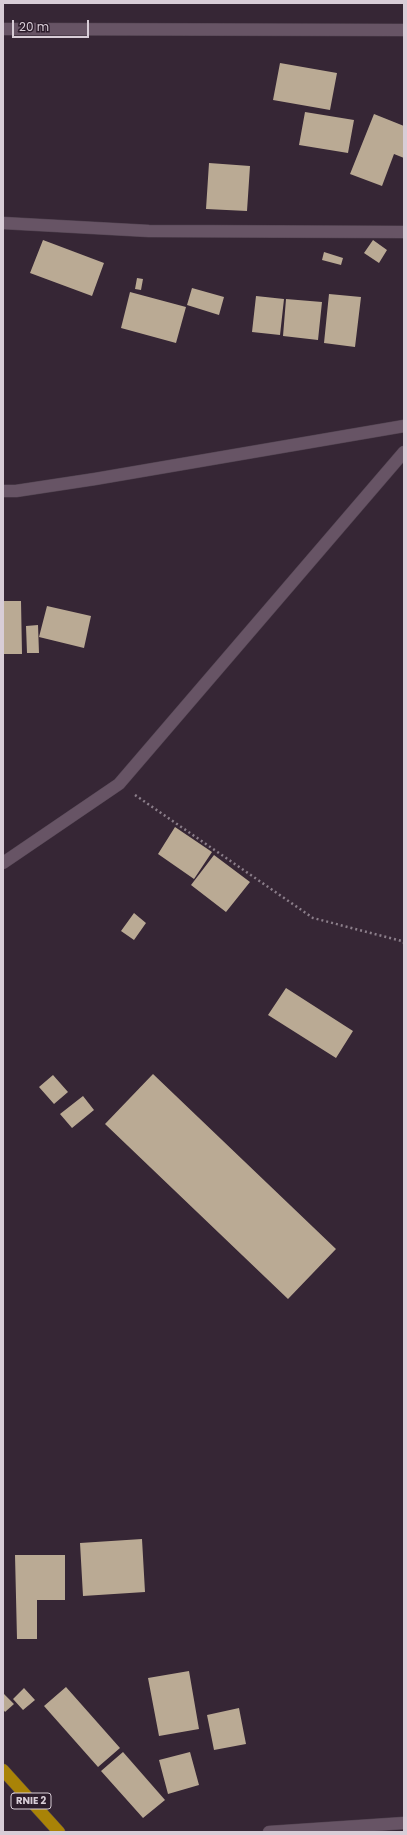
<!DOCTYPE html>
<html>
<head>
<meta charset="utf-8">
<style>
	body { margin:0 }
	#map { position:relative; width:407px; height:1835px; overflow:hidden; background:#362635; font-family:Poppins,sans-serif }
	canvas { display:block }
	.frame { position:absolute; inset:0; border:4px solid #d8cdd7; pointer-events:none }
	.scale { position:absolute; left:12px; top:20px; width:77px; height:18px; box-sizing:border-box; border:2px solid #d8cdd7; border-top:0; padding-left:5px; font-size:12px; line-height:14px; white-space:nowrap; color:#d8cdd7; -webkit-text-stroke:3px #2c1c2b; paint-order:stroke }
</style>
</head>
<body>
<div id="map">
<canvas width="407" height="1835"></canvas>
<div class="frame"></div>
<div class="scale">20 m</div>
</div>
<script>
const c = document.querySelector('canvas').getContext('2d');
c.lineJoin = 'round';
function fillPath(path, color) { c.fillStyle = color; c.fill(path, 'evenodd'); }
function stroke(path, color, width, dash) { c.strokeStyle = color; c.lineWidth = width; c.lineCap = dash ? 'butt' : 'round'; c.setLineDash(dash || []); c.stroke(path); }
function label(font, color, halo, rows, align = 'center') {
  c.font = font + ' Poppins,sans-serif'; c.lineWidth = 4; c.setLineDash([]); c.textBaseline = 'middle'; c.strokeStyle = halo; c.fillStyle = color; for (const [text, x, y, turn = 0] of rows) {
    c.save(); c.translate(x, y); c.rotate((+turn || 0) * Math.PI / 180); c.textAlign = isNaN(turn) ? turn : align; if (halo) c.strokeText(text, 0, 0); c.fillText(text, 0, 0); c.restore();
  }
}
fillPath(new Path2D(`
	M280,63l57,10 -7,37 -57,-10z
	M305,112l49,8 -6,33 -49,-8z
	M374,114l30,12v32l-10,-4 -12,32 -32,-12z
	M209,163l41,3 -3,45 -41,-2z
	M43,240l61,23 -12,33 -62,-23z
	M373,240l14,10 -8,13 -15,-10z
	M324,252l19,6 -2,7 -19,-5z
	M137,278l6,1 -2,11 -6,-1z
	M192,288l32,9 -5,18 -32,-10z
	M130,292l56,15 -10,36 -55,-15z
	M329,294l32,3 -6,50 -31,-4z
	M256,296l28,3 -4,36 -28,-3z
	M286,299l36,3 -4,38 -35,-4z
	M3,601h18l1,53h-19z
	M47,606l44,10 -7,32 -45,-11z
	M38,625l1,28h-12l-1,-27z
	M175,827l37,25 -18,27 -36,-25z
	M214,855l36,27 -24,30 -35,-27z
	M134,913l12,10 -12,17 -13,-9z
	M286,988l67,43 -17,27 -68,-43z
	M153,1074l183,175 -48,50 -183,-175z
	M53,1075l15,17 -14,12 -15,-17z
	M83,1096l11,14 -22,18 -12,-14z
	M142,1539l3,53 -62,4 -3,-53z
	M15,1555h50v45h-28v39h-20z
	M189,1671l10,58 -40,7 -11,-58z
	M66,1687l54,61 -22,19 -54,-61z
	M24,1688l11,12 -12,10 -10,-11z
	M4,1694l10,10 -9,8 -2,-3z
	M239,1708l7,36 -32,6 -7,-35z
	M123,1752l42,48 -22,18 -42,-47z
	M190,1752l9,33 -31,9 -9,-34z`), '#baaa94');
const street = new Path2D(`
	M3,29l401,1
	M3,223l146,8 255,1
	M3,491h13l79,-12 309,-53
	M3,863l116,-79 285,-332
	M269,1832l135,-9`);
const highway = new Path2D(`
	M3,1770l56,62`);
stroke(street, '#514350', 13);
stroke(highway, '#514350', 13);
stroke(new Path2D(`
	M135,795l178,123 89,23 2,2`), '#8b7e8a', 2.5, [2, 3]);
stroke(street, '#675465', 12);
stroke(highway, '#a98307', 12);
for (const [x, y, w] of [
	[31,1801,40]
]) { const box = new Path2D(); box.roundRect(x - w / 2, y - 8, w, 16, 3); c.fillStyle = '#2c1c2b'; c.fill(box); stroke(box, '#d8cdd7', 1); }
label('bold 10px', '#d8cdd7', null, [
	["RNIE 2",31,1801]
]);
</script>
</body>
</html>
